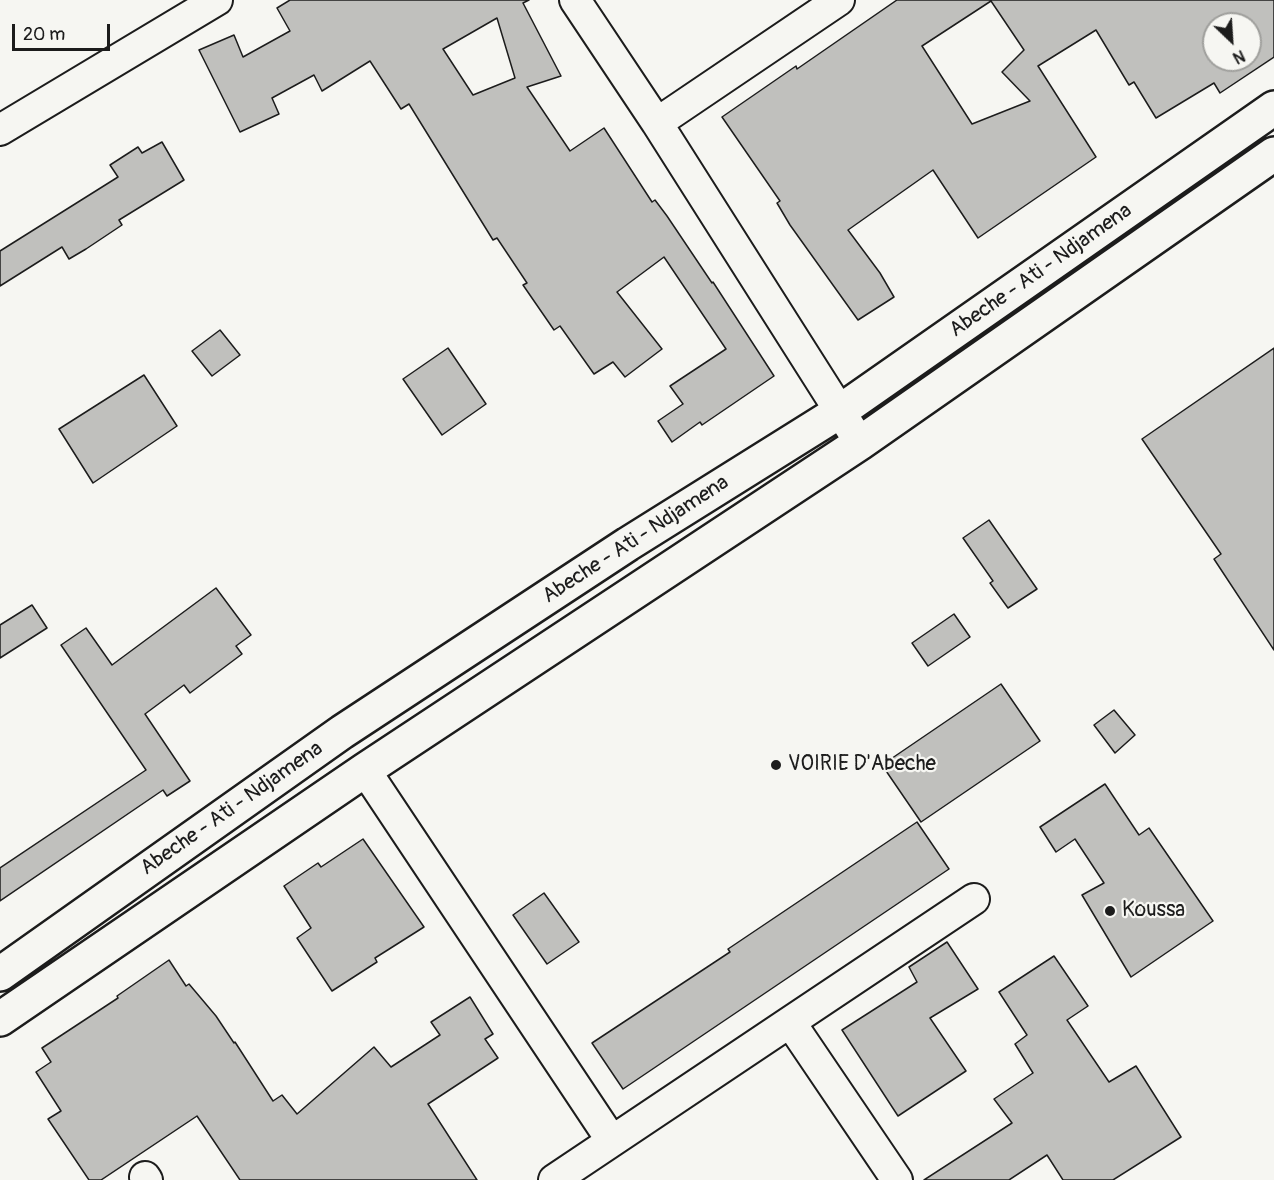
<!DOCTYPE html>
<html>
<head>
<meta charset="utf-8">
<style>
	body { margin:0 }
	#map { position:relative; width:1274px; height:1180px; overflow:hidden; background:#f6f6f2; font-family:Pangolin,sans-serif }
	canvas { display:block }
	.north { position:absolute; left:1202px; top:12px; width:60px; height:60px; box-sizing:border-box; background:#f6f6f2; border:2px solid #9f9f9c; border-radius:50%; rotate:155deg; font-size:16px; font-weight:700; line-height:24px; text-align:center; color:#1c1c1c }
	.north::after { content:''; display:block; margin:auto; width:21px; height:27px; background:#1c1c1c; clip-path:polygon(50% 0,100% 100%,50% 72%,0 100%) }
	.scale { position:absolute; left:12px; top:24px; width:98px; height:27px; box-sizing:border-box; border:3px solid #1c1c1c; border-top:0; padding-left:8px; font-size:18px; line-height:21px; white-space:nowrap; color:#1c1c1c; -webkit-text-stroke:4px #f6f6f2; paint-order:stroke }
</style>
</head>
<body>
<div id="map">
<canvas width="1274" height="1180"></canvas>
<div class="north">N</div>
<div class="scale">20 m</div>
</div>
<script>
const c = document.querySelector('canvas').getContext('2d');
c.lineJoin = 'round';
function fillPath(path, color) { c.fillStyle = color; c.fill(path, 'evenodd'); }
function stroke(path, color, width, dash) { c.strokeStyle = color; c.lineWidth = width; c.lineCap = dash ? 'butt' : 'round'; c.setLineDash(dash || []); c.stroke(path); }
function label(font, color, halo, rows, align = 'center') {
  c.font = font + ' Pangolin,sans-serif'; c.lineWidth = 4.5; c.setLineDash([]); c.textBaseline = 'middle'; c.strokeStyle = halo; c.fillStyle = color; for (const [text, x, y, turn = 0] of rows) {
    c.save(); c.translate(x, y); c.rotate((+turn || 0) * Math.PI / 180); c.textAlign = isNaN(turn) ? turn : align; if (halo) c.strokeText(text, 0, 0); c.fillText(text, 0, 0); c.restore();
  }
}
const building = new Path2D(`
	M290,0h239l-6,3 38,73 -34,11 43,64 34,-23 48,74 3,-2 12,16 45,67 1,-1 61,94 -72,49 -2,-3 -28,20 -14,-21 25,-17 -13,-18 56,-37 -62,-92 -47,35 45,57 -37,28 -12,-15 -19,12 -34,-48 -6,4 -31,-45 4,-2 -30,-45 -4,2 -84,-136 -8,5 -31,-48 -48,30 -8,-16 -42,23 7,16 -39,18 -41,-82 35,-15 9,22 47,-26 -13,-23zM497,18l18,60 -42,17 -30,-46z
	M897,0h377v57l-54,36 -6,-10 -58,35 -22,-36 -5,3 -33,-55 -58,36 58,91 -118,81 -45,-68 -85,60 32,43 14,24 -36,23 -68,-95 -13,-22 3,-2 -58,-84 74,-51 1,3zM991,1l33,49 -22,22 28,29 -58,23 -50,-78zM1214,24h36v36h-36z
	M162,142l22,38 -65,40 3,5 -36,24 -17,10 -7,-12 -62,39v-35l118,-74 -8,-12 28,-18 4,6z
	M220,330l20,25 -28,21 -20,-25z
	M448,348l38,56 -44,31 -39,-56z
	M1274,348v302l-60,-91 7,-5 -79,-115z
	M144,375l33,51 -84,57 -34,-54z
	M989,520l48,69 -29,19 -18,-25 3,-2 -30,-43z
	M216,588l35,47 -15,11 6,8 -52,39 -6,-8 -39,29 45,67 -23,15 -4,-6 -163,111v-33l146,-98 -85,-125 25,-17 26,37z
	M32,605l15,23 -47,30v-33z
	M954,614l16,23 -42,29 -16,-23z
	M1001,684l39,57 -119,81 -39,-57z
	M1114,710l21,25 -20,18 -21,-28z
	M1105,784l34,51 10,-7 64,93 -82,56 -49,-82 22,-12 -29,-44 -19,13 -16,-25z
	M917,822l32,47 -326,220 -31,-46 138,-91 -2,-3z
	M363,839l61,88 -49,31 2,4 -45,29 -35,-53 14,-10 -27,-42 34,-23 3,4z
	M544,893l35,49 -32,22 -34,-49z
	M947,942l31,47 -48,29 36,53 -68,45 -56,-86 75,-48 -8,-15z
	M1054,956l34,50 -21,14 42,62 27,-16 45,71 -68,43h-50l-16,-25 -38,25h-85l88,-57 -18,-24 39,-26 -18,-29 12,-9 -28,-43z
	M169,960l17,26 3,-2 27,32 18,27 1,-1 38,59 9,-6 15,19 77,-67 17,20 49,-32 -9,-13 39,-25 23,37 -8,5 13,19 -70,46 49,76h-237l-43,-64 -96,64h-12l-41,-61 13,-8 -25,-39 15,-10 -9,-14 76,-50 -1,-2z`);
fillPath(building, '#c0c0bd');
stroke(building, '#1c1c1c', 1.5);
const minor = new Path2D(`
	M575,0l82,123 203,320
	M657,123l182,-123
	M0,130l217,-130
	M365,770l247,371
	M790,1022l184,-123
	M145,1177l2,3
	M554,1180l236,-158 107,158`);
const trunk = new Path2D(`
	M0,974l342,-242 286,-188 211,-132 435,-304
	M0,1019l365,-249 495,-327 414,-289`);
stroke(minor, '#1c1c1c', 34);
stroke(trunk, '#1c1c1c', 38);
stroke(minor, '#f6f6f2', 30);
stroke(trunk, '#f6f6f2', 33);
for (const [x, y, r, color] of [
	[776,765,6,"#1c1c1c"],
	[1110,911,6,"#1c1c1c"]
]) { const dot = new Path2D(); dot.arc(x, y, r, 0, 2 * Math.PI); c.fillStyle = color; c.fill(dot); stroke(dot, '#f6f6f2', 2); }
label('21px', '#1c1c1c', '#f6f6f2', [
	["Abeche - Ati - Ndjamena",1041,271,-35],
	["Abeche - Ati - Ndjamena",636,540,-33],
	["Abeche - Ati - Ndjamena",232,809,-35]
]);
label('21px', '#1c1c1c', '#f6f6f2', [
	["VOIRIE D'Abeche",788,765],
	["Koussa",1122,911]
], 'left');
</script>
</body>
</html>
